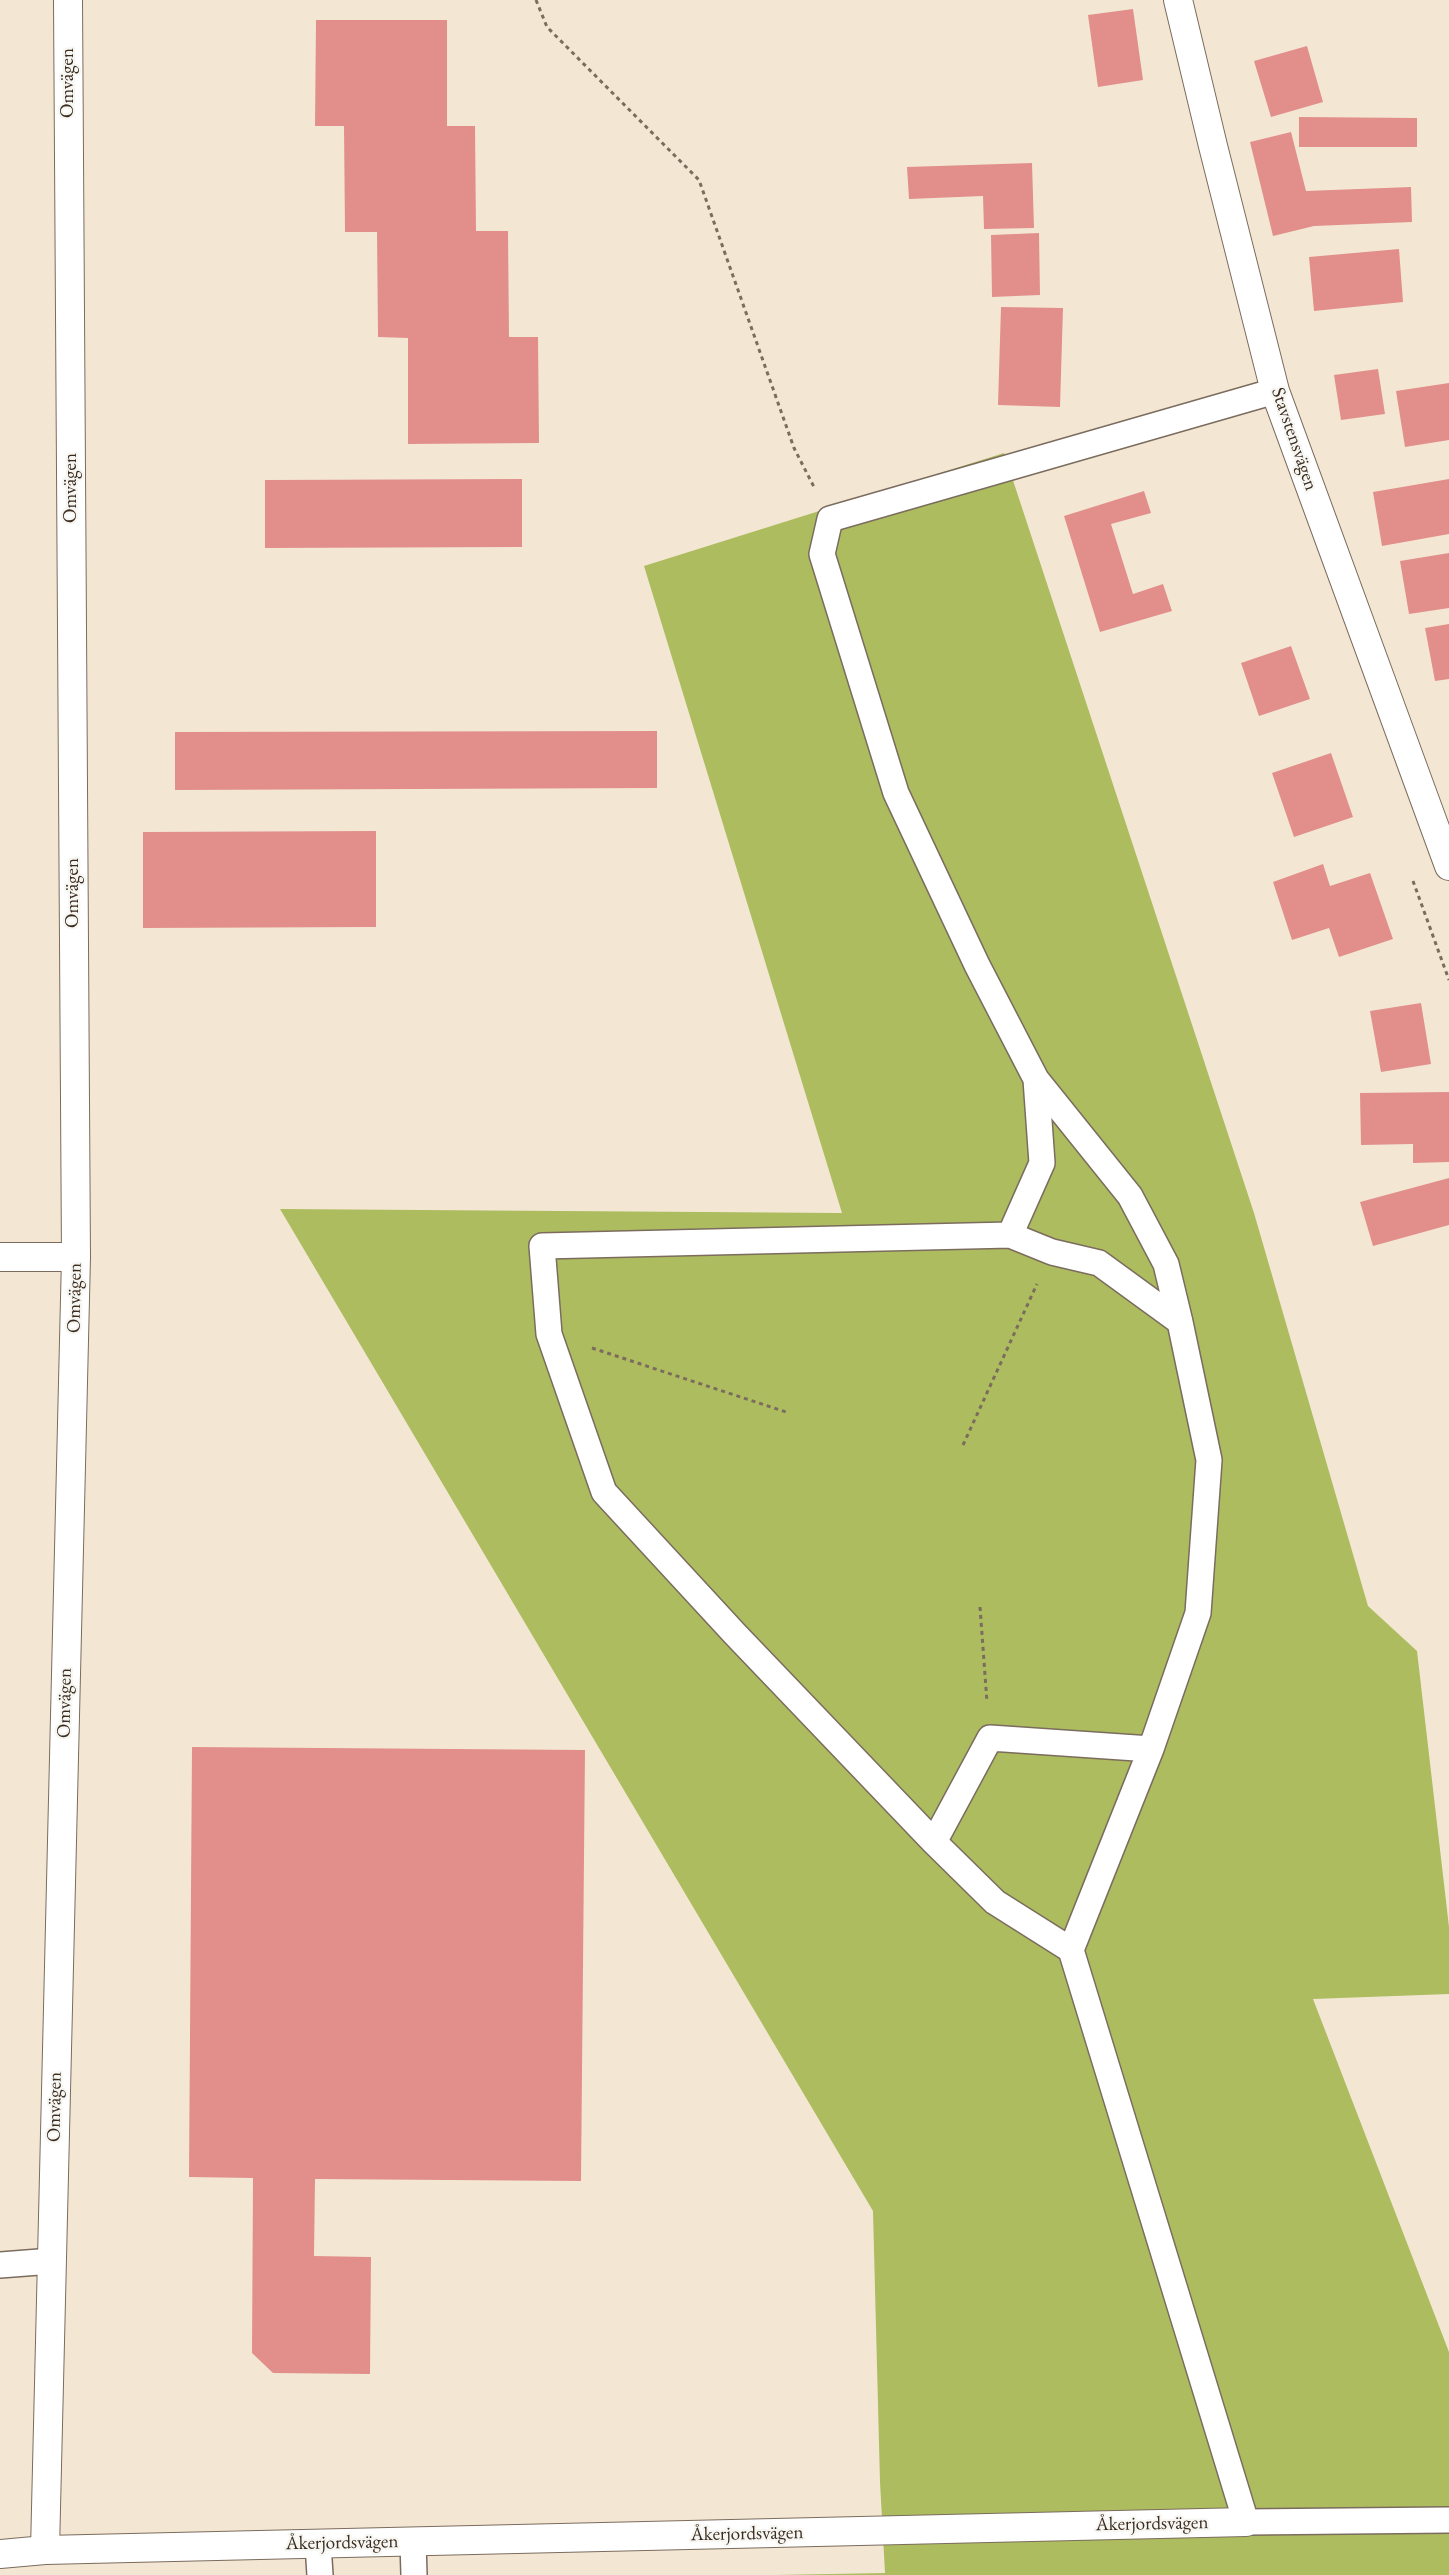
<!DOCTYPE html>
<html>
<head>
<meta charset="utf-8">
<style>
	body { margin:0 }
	canvas { display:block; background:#f3e7d4 }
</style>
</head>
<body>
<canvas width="1449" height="2575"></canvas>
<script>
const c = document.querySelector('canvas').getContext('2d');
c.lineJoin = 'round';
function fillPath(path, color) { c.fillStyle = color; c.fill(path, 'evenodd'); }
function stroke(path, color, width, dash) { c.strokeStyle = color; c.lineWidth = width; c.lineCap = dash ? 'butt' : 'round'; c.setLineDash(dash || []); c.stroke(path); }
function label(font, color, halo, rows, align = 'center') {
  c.font = font + ' "EB Garamond",serif'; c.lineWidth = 4.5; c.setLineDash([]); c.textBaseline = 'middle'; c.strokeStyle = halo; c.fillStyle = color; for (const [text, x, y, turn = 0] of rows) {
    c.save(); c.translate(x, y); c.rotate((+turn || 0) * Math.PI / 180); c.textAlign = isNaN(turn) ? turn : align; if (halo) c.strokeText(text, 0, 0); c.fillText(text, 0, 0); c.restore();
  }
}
fillPath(new Path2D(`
	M1004,453l250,760 114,393 49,45 32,276v67l-136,5 136,353v223h-674l110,-2 -5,-91 -7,-271 -593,-1002 562,4 -198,-647z`), '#adbc5f');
fillPath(new Path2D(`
	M1133,9l10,71 -45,7 -10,-72z
	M316,20h131v106h28l1,105h32l1,106h29l1,106 -131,1v-106l-30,-1 -1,-105h-32l-1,-106h-29z
	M1307,46l16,56 -52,15 -17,-56z
	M1299,117l118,1v29h-118z
	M1291,132l15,59 105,-4 1,35 -98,4 -41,10 -23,-94z
	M1032,163l2,65 -50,1 -1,-33 -74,3 -2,-32z
	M1039,233l1,62 -48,2 -1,-62z
	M1399,249l4,53 -89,9 -5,-54z
	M1001,307l62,1 -3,99 -62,-2z
	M1378,369l7,45 -44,6 -7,-45z
	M1449,383v57l-44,7 -9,-56z
	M522,479v68l-257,1v-68z
	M1449,479v55l-67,12 -9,-54z
	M1144,491l7,22 -40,11 22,70 30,-10 9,27 -72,21 -36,-116z
	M1449,553v55l-40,6 -9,-53z
	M1449,624v55l-14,2 -10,-53z
	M1291,646l19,53 -51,17 -18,-53z
	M657,731v57l-482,2v-58z
	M1331,753l22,64 -59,20 -22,-64z
	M376,831v96l-233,1v-96z
	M1323,864l7,22 40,-13 23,66 -54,18 -10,-29 -37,12 -19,-58z
	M1421,1003l10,61 -50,8 -11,-61z
	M1449,1092v70l-36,1v-19l-52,1 -1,-52z
	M1449,1178v47l-76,21 -13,-44z
	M192,1747l393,3 -4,431 -266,-2 -1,77 57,1 -1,117 -97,-1 -21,-20 1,-175 -64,-1z`), '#e28f8c');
const lane = new Path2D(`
	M1275,391l-445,128 -8,35 74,239 81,172 59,114 94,117 36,68 14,58 29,138 -11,153 -47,136 -80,201 175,572 203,-2
	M1036,1079l6,84 -32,72 -468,11 7,88 55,158 131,142 199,208 61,60 76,48
	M1010,1235l42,17 47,11 81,59
	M934,1842l56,-104 161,11
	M0,2265l52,-4
	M413,2541l1,34
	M318,2544l2,31`);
const street = new Path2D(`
	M1178,0l35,146 62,245 174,475
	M0,1257h76
	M45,2550l31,-1293 -8,-1257
	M0,2554l45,-4 1201,-28`);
stroke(lane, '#7b6c5e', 28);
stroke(street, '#7b6c5e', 30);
stroke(new Path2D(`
	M536,0l11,27 152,153 95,268 20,39
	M1413,881l36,99
	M592,1348l197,65
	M963,1445l74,-161
	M980,1607l7,95`), '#7b6c5e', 3, [4, 4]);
stroke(lane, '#fff', 25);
stroke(street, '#fff', 28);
label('19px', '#3b2a1e', '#f6f6f2', [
	["Omvägen",68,83,-90],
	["Stavstensvägen",1294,439,71],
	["Omvägen",71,488,-90],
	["Omvägen",73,893,-90],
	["Omvägen",75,1298,-89],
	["Omvägen",65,1703,-89],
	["Omvägen",55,2107,-89],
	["Åkerjordsvägen",1152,2524,-1],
	["Åkerjordsvägen",747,2534,-1],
	["Åkerjordsvägen",342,2543,-1]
]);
</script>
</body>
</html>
